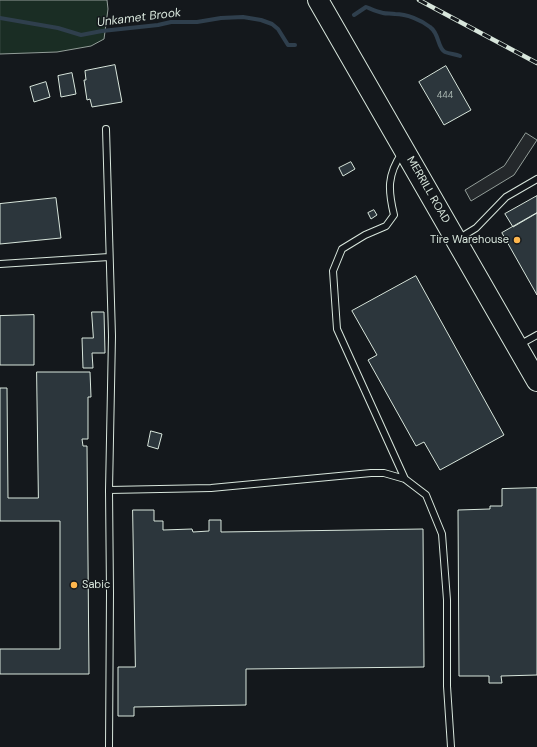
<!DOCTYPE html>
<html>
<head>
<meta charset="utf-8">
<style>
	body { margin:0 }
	canvas { display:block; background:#14181c }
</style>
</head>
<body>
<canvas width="537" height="747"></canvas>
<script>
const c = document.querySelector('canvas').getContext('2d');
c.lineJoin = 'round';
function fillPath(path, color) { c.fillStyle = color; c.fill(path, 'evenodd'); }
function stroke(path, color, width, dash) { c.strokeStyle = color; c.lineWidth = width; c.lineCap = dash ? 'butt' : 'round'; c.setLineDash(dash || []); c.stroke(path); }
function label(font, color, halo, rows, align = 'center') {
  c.font = font + ' "DM Sans",sans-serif'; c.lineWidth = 3; c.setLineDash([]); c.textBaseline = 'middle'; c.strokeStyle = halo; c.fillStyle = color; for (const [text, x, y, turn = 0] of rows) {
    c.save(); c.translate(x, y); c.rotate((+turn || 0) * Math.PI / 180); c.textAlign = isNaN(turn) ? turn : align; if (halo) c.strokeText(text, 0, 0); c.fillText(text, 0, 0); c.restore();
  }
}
const green = new Path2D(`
	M0,0h107l1,9 -4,30 -13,7 -34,6 -57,2z`);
fillPath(green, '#1a2d24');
stroke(green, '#939e99', 1);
const parking = new Path2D(`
	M526,133l11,7 -23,35 -43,26 -6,-11 39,-24z`);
fillPath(parking, '#24282b');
stroke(parking, '#939e99', 1);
stroke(new Path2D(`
	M354,15l12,-8c5,2 11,5 17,6 4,1 8,0 12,1 12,0 26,6 35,13 10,7 7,21 15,25 5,2 10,2 15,4
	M0,18l58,10 23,7 21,-4 56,-6 13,-3h26l24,-4 22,-1 18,3 11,4 6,5 10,16h7`), '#2f3f4d', 4);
const building = new Path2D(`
	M115,65l7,37 -30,5 -2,-8 -3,1 -3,-20h2l-1,-9z
	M446,66l25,44 -27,15 -25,-43z
	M72,73l4,21 -15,3 -3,-21z
	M46,82l4,15 -16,5 -4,-15z
	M351,162l4,7 -12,7 -4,-8z
	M537,196v17l-24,14 -8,-13z
	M56,198l5,40 -61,6v-40z
	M374,210l3,5 -6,4 -3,-6z
	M537,213v82l-35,-62z
	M416,276l88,159 -64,35 -16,-28 -8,4 -48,-86 9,-5 -25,-44z
	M92,312h12l1,41h-13l1,15h-10l-1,-30h11z
	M34,315v50h-34v-49z
	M37,372h53l1,25h-3v42h-6l1,7h4l2,228h-89v-25h60v-128h-60v-133h7l1,110h30z
	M151,431l11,3 -4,15 -10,-3z
	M537,488v187l-36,1 1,7h-13v-7h-30l-1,-166 32,-1v-3h12v-17z
	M133,510h21v11h9v9l29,-1 1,3 16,-1v-11h12v12l202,-3 1,138 -178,2v36l-112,2v9h-16v-49h17z`);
fillPath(building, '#2c363c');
stroke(building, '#d8e6dc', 1);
const service = new Path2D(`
	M106,129l6,207 -3,154 102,-2 160,-15h13l21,6 21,16 16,39 5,66v86l4,61
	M402,153c-15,22 -14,37 -8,62l-8,11 -21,9 -23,14 -9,22 4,58 68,150
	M458,239l18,-11 30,-31 31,-18
	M0,264l109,-7
	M519,345l18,-10
	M109,490l1,103 -1,154`);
const trunk = new Path2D(`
	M318,0l219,381`);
stroke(service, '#d8e6dc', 8);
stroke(trunk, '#d8e6dc', 22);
stroke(service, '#14181c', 6);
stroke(trunk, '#14181c', 20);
const rail = new Path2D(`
	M419,0l118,63`);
stroke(rail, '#d8e6dc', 4.5);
stroke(rail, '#14181c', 3, [9]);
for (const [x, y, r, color] of [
	[517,240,4,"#ffb74d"],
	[74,585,4,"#ffb74d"]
]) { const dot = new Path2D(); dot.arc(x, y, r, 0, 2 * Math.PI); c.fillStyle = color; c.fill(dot); stroke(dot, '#14181c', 1.5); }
label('9px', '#adbab4', null, [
	["444",445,96]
]);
label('11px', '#d8e6dc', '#14181c', [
	["MERRILL ROAD",428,190,60]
]);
label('11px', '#d8e6dc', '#14181c', [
	["Tire Warehouse",509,240],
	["Sabic",82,585,"left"]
], 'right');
label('italic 12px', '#d8e6dc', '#14181c', [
	["Unkamet Brook",139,18,-7]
]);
</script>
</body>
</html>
